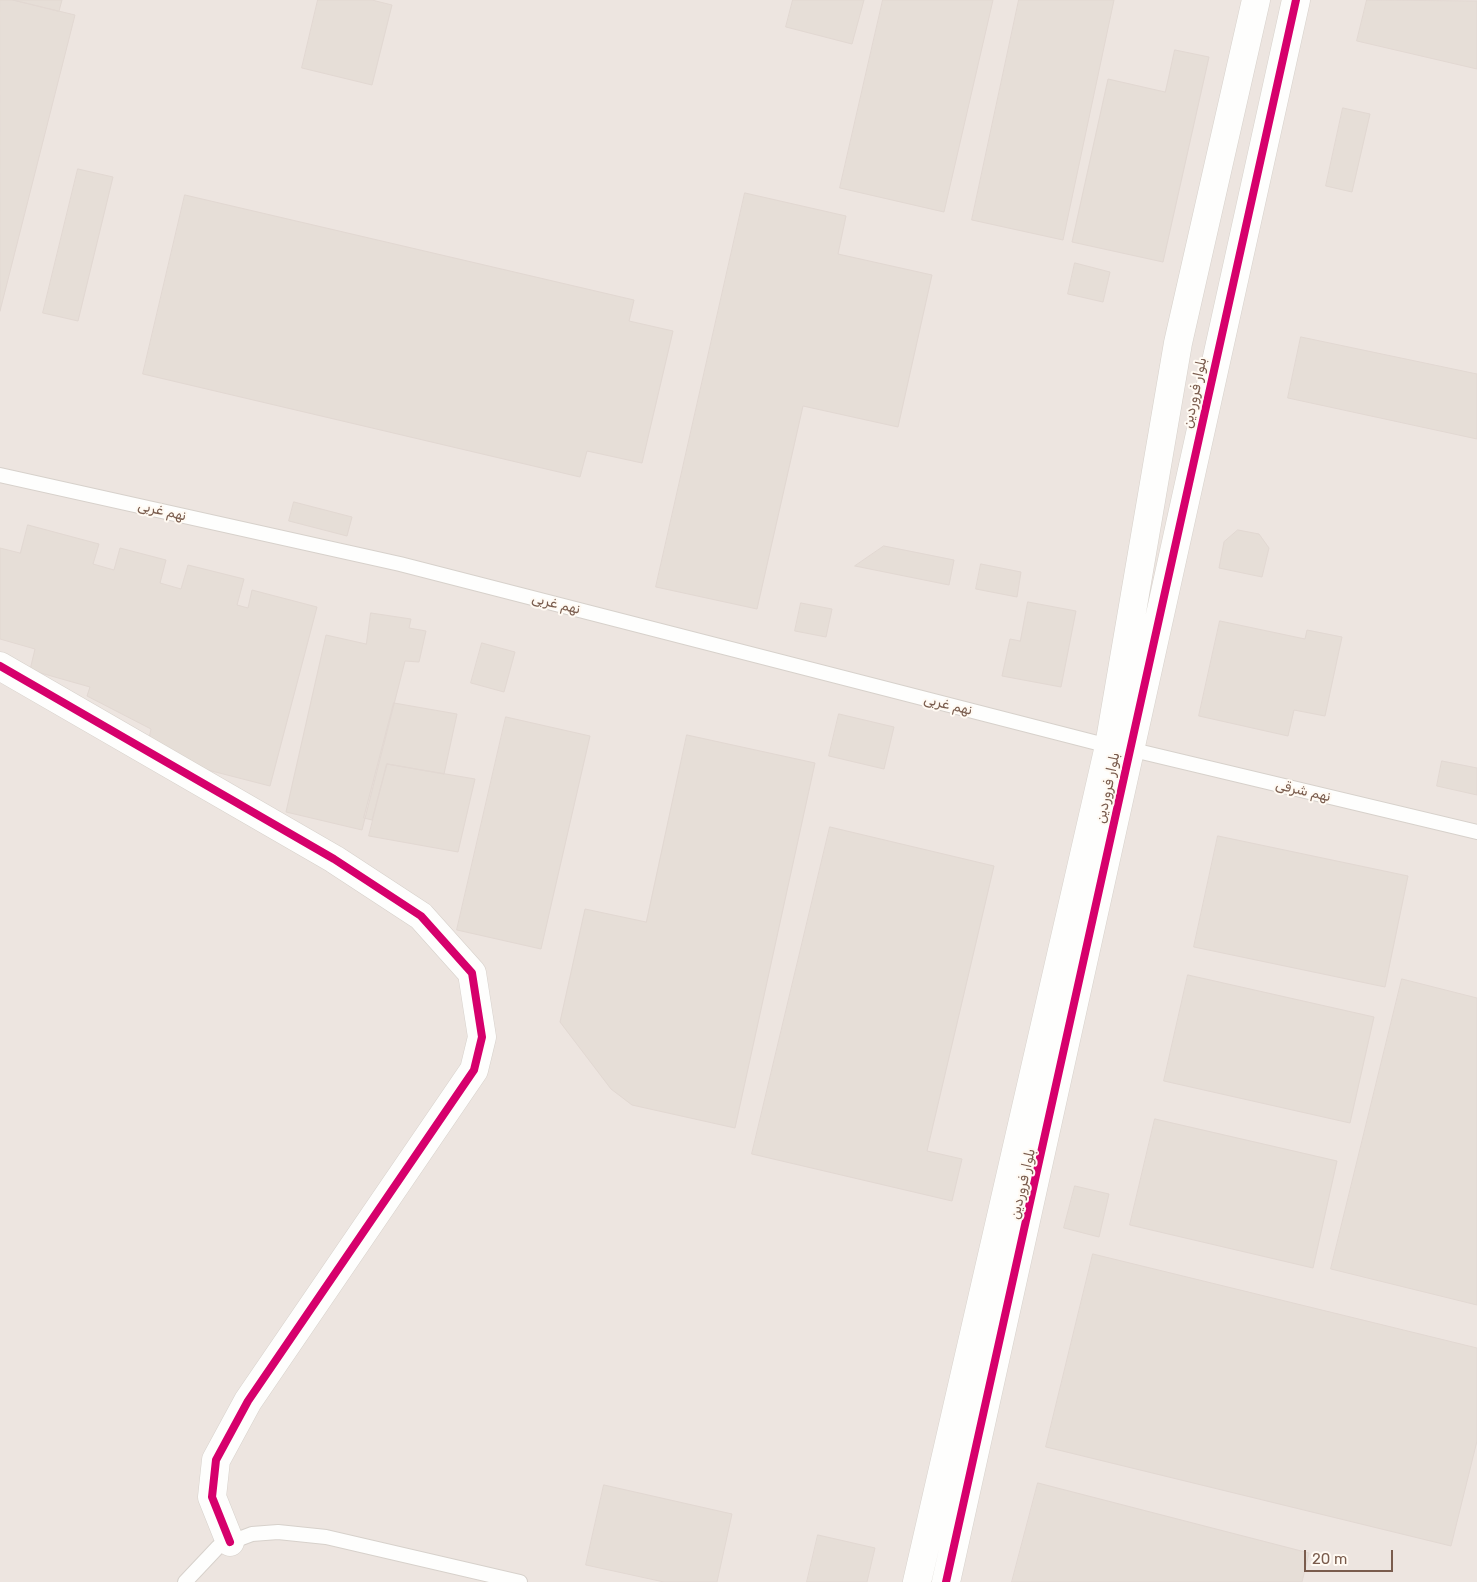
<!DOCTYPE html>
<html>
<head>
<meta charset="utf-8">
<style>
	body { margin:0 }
	#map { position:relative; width:1477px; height:1582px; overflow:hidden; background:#f9f5f0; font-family:Rubik,sans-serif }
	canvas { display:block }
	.scale { position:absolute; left:1304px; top:1550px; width:89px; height:22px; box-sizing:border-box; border:2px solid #7a5c4d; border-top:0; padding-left:6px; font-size:15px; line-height:18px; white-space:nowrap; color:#7a5c4d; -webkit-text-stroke:4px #fffaf3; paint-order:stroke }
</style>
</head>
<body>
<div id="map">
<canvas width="1477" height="1582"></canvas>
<div class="scale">20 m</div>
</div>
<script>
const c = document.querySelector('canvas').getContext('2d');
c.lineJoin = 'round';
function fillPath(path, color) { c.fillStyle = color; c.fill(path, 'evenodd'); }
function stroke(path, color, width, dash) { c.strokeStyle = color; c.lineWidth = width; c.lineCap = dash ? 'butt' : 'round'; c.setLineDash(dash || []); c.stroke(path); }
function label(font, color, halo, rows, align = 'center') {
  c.font = font + ' Rubik,"Noto Naskh Arabic",sans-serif'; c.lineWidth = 4; c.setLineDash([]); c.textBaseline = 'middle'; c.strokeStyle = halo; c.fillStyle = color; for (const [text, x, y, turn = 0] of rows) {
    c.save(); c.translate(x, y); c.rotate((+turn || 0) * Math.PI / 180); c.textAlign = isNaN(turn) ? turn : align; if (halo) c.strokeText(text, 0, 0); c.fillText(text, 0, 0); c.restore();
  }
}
fillPath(new Path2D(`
	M0,0h1477v1582h-1477z`), '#ede5e0');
const building = new Path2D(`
	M0,0h13l62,15 -75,296z
	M13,0h49l-3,11z
	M318,0h54l20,5 -20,80 -70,-17z
	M793,0h71l-12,44 -66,-17z
	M883,0h110l-49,212 -104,-24z
	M1019,0h95l-51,240 -91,-20z
	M1367,0l110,1v68l-120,-28z
	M1175,50l34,7 -46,205 -91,-20 36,-163 57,13z
	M1343,108l27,6 -18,78 -26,-6z
	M78,169l35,8 -35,144 -35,-8z
	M745,193l101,23 -8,38 94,21 -34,152 -95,-21 -46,203 -101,-22z
	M185,195l449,105 -5,21 44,10 -31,132 -55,-12 -7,26 -437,-103z
	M1075,263l35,9 -7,30 -35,-8z
	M1301,337l176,37v65l-189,-41z
	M294,502l58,15 -5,19 -58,-15z
	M28,525l71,19 -6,20 21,6 6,-22 46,12 -6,23 21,6 7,-24 56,14 -7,26 11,3 4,-18 65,17 -47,179 -74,-19 -47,-28 2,-10 -64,-33 3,-9 -60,-17 5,-21 -35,-10v-91l20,5z
	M1238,530l21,4 10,14 -7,29 -43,-9 5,-26z
	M884,546l70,14 -5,25 -94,-19z
	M981,564l40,8 -4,25 -41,-8z
	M1028,602l48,9 -15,76 -59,-11 8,-37 10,2z
	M801,603l31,6 -6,28 -31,-6z
	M371,613l40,6 -2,9 17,3 -7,31 -14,-1 -43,169 -76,-18 40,-177 40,9z
	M1220,621l85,18 2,-9 35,7 -17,79 -31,-6 -6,26 -89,-20z
	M482,643l33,9 -11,40 -33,-9z
	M394,703l63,11 -13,60 -57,-10 -15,56 -8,-2z
	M839,714l55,13 -10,42 -55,-13z
	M506,717l84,19 -49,213 -84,-19z
	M687,735l128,28 -80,365 -103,-23 -21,-16 -51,-67 25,-113 61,13z
	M1442,761l35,7v27l-40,-9z
	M387,764l88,15 -17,73 -89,-16z
	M830,827l164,39 -67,285 35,8 -10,42 -200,-47z
	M1218,836l190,40 -23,111 -191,-40z
	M1188,975l186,42 -24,106 -186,-42z
	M1402,979l75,19v307l-146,-36z
	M1155,1119l182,42 -24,107 -183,-43z
	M1075,1186l34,8 -10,43 -35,-9z
	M1093,1254l384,94v93l-26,105 -405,-99z
	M1038,1483l271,70 -7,29h-290z
	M604,1485l128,29 -15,68h-53l-78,-17z
	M818,1535l57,13 -8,34h-60z`);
fillPath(building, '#e6ded7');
stroke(building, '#e2d8d2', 1);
const service = new Path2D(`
	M0,475l400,89 709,182
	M1129,749l348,83
	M185,1582l33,-35 34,-13 26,-2 48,5 194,45`);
const minor = new Path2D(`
	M0,666l334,193 87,57 51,57 10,64 -8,33 -226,331 -32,59 -4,37 18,45`);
const tertiary = new Path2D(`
	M917,1582l192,-836 69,-403 78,-343
	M946,1582l350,-1582`);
stroke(service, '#d7d1cb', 16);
stroke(minor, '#d7d1cb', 29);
stroke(tertiary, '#d7d1cb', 29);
stroke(service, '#fefefd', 14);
stroke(minor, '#fefefd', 28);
stroke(tertiary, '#fefefd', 28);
stroke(new Path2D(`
	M0,666l334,193 87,57 51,57 10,64 -8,33 -226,331 -32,59 -4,37 18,45
	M946,1582l350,-1582`), '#d6006c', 8);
label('14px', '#7a5c4d', '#fffaf3', [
	["بلوار فروردین",1195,393,-78],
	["نهم غربی",162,511,13],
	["نهم غربی",556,604,14],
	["نهم غربی",948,705,14],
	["بلوار فروردین",1108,788,-78],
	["نهم شرقی",1303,791,13],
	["بلوار فروردین",1023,1184,-77]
]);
</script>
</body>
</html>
